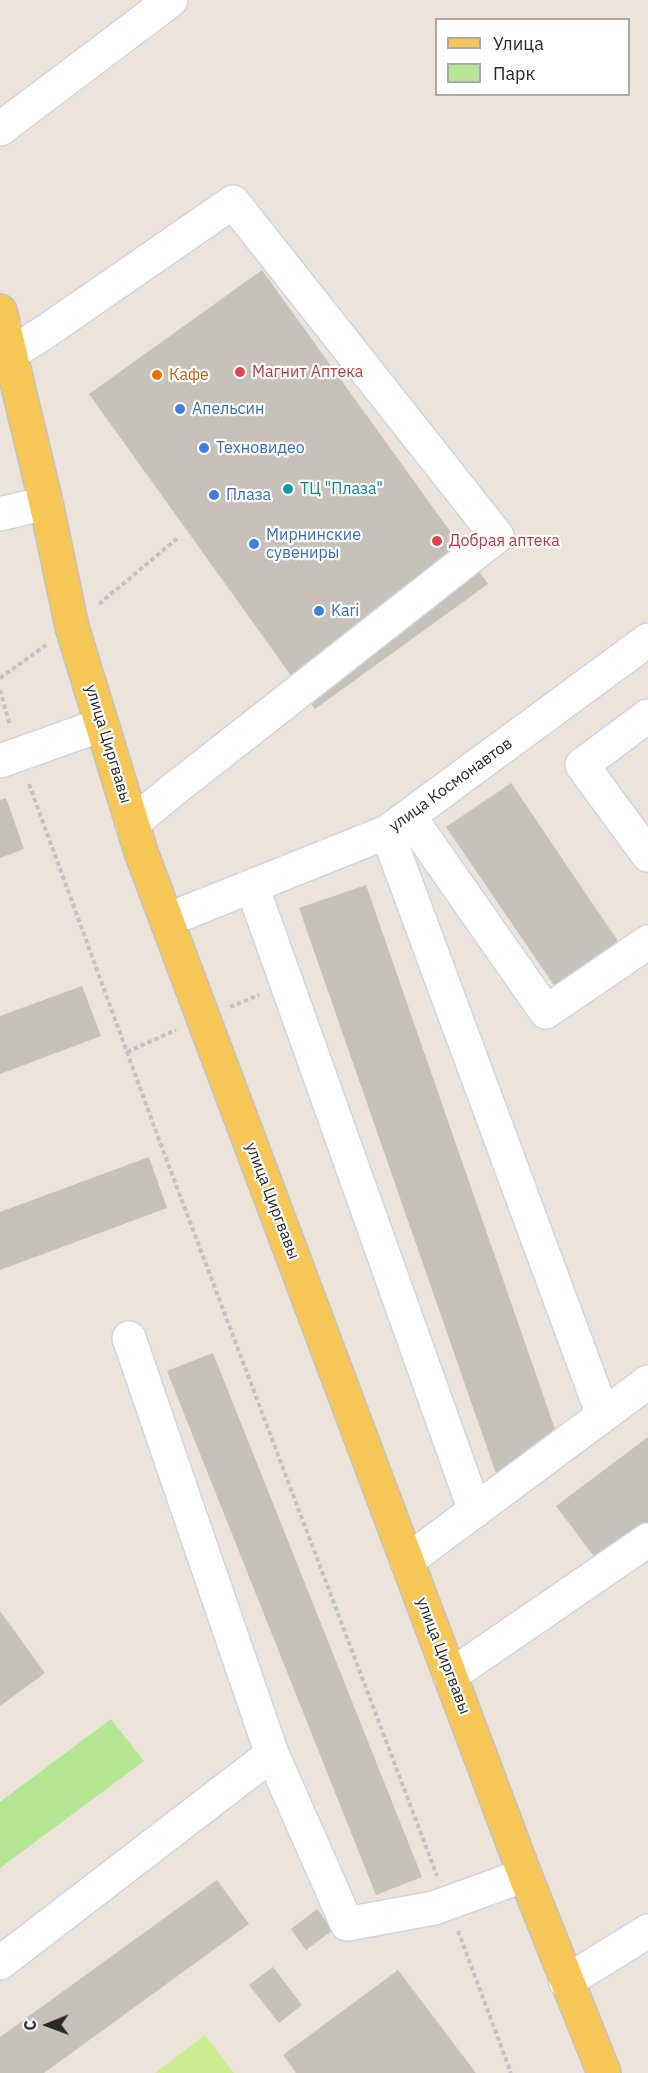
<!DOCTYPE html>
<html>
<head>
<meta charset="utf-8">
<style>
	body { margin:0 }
	#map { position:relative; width:648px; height:2073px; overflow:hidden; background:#ece3da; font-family:"IBM Plex Sans",sans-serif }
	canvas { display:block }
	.legend { position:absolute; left:435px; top:18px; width:195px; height:78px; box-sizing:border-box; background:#fff; border:2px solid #a9a9a9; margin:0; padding:8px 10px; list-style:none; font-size:18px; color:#292929 }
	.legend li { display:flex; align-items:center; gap:12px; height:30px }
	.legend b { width:30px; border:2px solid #a9a9a9 }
	.north { position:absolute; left:18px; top:1995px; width:60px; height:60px; -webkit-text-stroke:4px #fff; paint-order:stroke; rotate:269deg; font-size:16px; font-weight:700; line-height:24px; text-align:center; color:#292929 }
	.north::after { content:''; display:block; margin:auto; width:21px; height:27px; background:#292929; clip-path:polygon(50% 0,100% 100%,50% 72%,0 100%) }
</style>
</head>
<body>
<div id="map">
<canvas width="648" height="2073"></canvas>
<ul class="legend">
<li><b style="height:8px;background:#f6c656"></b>Улица</li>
<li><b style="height:16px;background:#b5e694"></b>Парк</li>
</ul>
<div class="north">С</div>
</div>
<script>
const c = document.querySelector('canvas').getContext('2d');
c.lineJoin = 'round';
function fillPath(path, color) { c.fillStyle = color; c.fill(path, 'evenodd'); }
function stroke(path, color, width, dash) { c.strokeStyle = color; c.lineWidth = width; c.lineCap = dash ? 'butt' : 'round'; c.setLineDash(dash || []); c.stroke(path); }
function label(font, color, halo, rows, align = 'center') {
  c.font = font + ' "IBM Plex Sans",sans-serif'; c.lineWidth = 4.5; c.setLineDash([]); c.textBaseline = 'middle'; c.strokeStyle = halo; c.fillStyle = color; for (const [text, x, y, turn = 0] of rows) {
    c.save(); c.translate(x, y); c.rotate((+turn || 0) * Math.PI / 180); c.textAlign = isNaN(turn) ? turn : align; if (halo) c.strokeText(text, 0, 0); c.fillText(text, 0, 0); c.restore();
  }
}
fillPath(new Path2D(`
	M111,1719l33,42 -144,107v-66z`), '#b5e694');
fillPath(new Path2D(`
	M205,2035l29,38h-79z`), '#cced8f');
fillPath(new Path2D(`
	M262,270l226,314 -173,125 -226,-315z
	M511,783l111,164 -64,44 -112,-164z
	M6,798l18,51 -24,9v-58z
	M366,885l199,573 -66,24 -200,-574z
	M82,986l19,50 -101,38v-58z
	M149,1157l18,51 -167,62v-58z
	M213,1353l209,524 -46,18 -209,-524z
	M648,1437v102l-43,32 -49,-65z
	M0,1611l45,62 -45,33z
	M217,1880l32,44 -205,149h-44v-36z
	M317,1909l16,21 -27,20 -15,-21z
	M273,1967l29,38 -23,18 -30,-38z
	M398,1970l78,103h-180l-13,-18z`), '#c7c2b9');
const minor = new Path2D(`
	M0,129l171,-129
	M10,354l35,-22 188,-130 264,334 -324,254 -41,34
	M0,514l46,-11
	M648,716l-66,49 66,90
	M0,761l101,-36
	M409,816l137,196 102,-70
	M387,832l216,583
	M252,886l223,625
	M167,920l220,-88 261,-192
	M129,1338l143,416
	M407,1561l241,-179
	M450,1676l198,-136
	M0,1963l272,-209 75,170 87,-16 91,-33
	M566,1982l82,-51`);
const major = new Path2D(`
	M0,311l46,192 26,124 69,225 384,1023 79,198`);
stroke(minor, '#d0d5e3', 36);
stroke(major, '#c3c3c3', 36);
stroke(new Path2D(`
	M99,604l80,-67
	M0,678l46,-33
	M0,690l10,35
	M29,784l129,353 279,739
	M230,1007l29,-12
	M127,1052l49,-22
	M458,1931l53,142`), '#c3c3c3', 4, [4.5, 3]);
stroke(minor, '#fff', 33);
stroke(major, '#f6c656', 33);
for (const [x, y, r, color] of [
	[240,372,6,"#e0444e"],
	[157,375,6,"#e8710a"],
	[180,409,6,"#3f7fe0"],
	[204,448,6,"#3f7fe0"],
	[288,489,6,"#0f9aa8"],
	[214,495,6,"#3f7fe0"],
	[437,541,6,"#e0444e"],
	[254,544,6,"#3f7fe0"],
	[319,611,6,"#3f7fe0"]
]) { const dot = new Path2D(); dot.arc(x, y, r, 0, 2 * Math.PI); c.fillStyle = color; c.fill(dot); stroke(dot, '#fff', 2); }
label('16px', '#be3a42', '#fff', [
	["Магнит Аптека",252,372],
	["Добрая аптека",449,541]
], 'left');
label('16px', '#c56008', '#fff', [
	["Кафе",169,375]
], 'left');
label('16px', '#366cbe', '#fff', [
	["Апельсин",192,409],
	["Техновидео",216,448],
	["Плаза",226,495],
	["Мирнинские",266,535],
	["сувениры",266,553],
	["Kari",331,611]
], 'left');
label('16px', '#0d838f', '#fff', [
	["ТЦ \"Плаза\"",300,489]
], 'left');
label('16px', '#292929', '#fff', [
	["улица Циргвавы",108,744,73],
	["улица Космонавтов",451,785,-36],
	["улица Циргвавы",272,1201,69],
	["улица Циргвавы",443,1656,69]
]);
</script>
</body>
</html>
